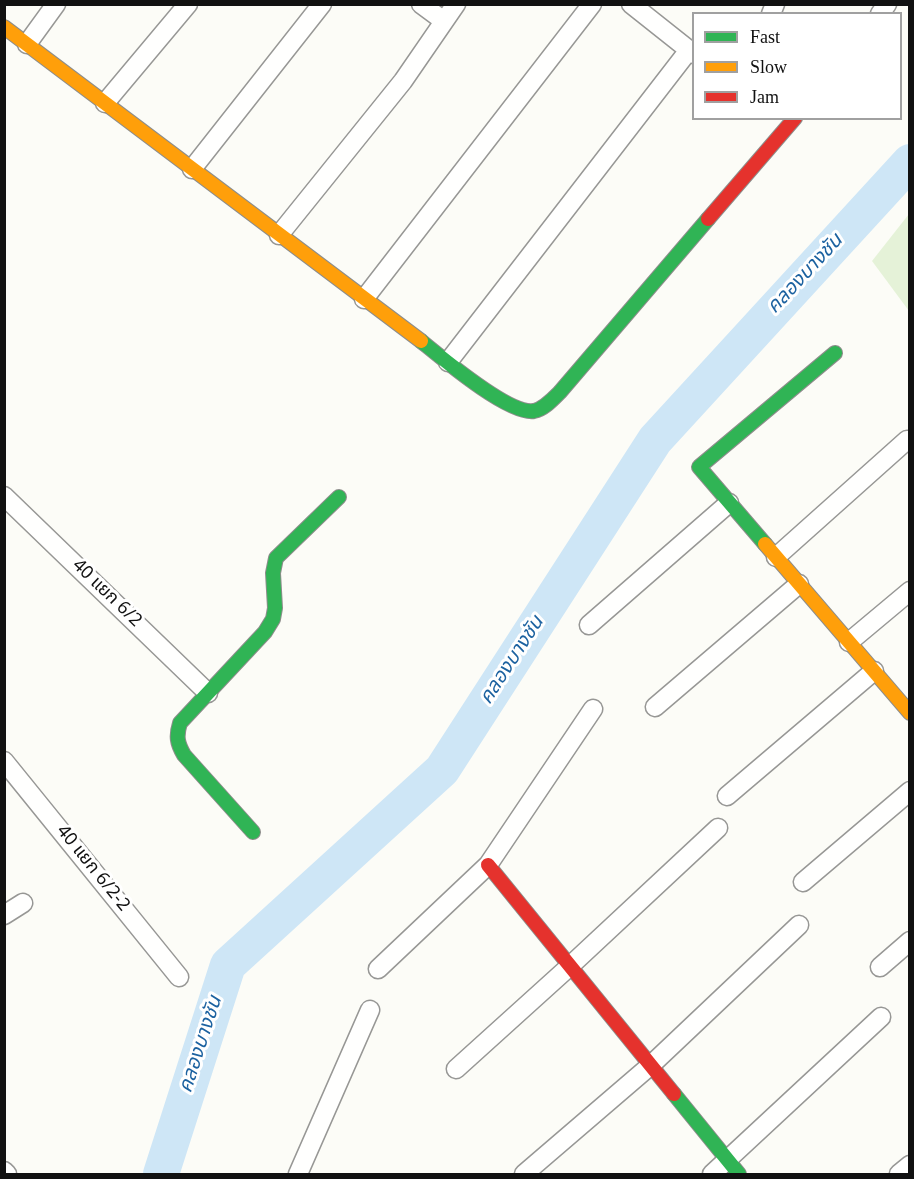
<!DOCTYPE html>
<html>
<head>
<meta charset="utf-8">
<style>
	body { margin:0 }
	#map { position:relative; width:914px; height:1179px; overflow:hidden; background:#fcfcf7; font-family:Georgia,serif }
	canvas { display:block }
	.frame { position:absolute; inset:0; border:6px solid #111; pointer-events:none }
	.legend { position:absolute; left:692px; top:12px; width:210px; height:108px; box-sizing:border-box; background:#fff; border:2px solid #a0a0a0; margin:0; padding:8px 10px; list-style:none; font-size:18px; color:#111 }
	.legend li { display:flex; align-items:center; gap:12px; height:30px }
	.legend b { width:30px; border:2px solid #a0a0a0 }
</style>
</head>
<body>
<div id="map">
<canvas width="914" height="1179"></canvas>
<div class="frame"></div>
<ul class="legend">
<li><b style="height:8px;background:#30b455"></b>Fast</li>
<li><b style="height:8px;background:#ff9f0a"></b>Slow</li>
<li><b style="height:8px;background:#e5322d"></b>Jam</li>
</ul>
</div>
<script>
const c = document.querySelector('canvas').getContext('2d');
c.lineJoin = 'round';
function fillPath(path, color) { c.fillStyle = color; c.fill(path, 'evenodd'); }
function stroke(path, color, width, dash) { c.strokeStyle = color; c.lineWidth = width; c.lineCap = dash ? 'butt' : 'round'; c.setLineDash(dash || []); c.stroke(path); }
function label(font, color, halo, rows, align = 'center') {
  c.font = font + ' Georgia,"Noto Sans Thai",serif'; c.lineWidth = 6; c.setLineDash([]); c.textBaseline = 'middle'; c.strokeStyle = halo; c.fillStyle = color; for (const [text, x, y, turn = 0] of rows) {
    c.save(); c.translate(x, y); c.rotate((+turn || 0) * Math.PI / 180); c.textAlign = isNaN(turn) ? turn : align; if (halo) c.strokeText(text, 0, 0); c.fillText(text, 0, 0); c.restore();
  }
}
fillPath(new Path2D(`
	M909,214v97l-37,-50z`), '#e5f2d8');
stroke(new Path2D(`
	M161,1174l67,-209 214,-195 213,-330 255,-278`), '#cee6f6', 36);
const street = new Path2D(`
	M421,4l23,17
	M631,4l63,50
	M771,14l4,-10
	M880,14l7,-10
	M27,44l29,-40
	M105,103l83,-99
	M192,169l130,-165
	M279,235l124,-154 53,-77
	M364,299l228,-295
	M448,362l241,-312
	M4,496l204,197
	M776,557l131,-117
	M589,625l140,-122
	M849,642l61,-51
	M655,707l144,-123
	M4,761l175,216
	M727,796l147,-125
	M803,882l107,-91
	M4,915l19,-12
	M880,967l30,-26
	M378,969l110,-104 105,-156
	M456,1069l114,-103 148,-138
	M4,1171l3,3
	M298,1174l72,-164
	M524,1174l127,-109 148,-140
	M712,1174l169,-157
	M899,1174l11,-9`);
const fast = new Path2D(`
	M421,341c21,17 88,74 113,70 10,-2 19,-12 26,-19l148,-173
	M765,544l-66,-77 136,-114
	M253,832l-69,-77c-7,-12 -8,-19 -4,-32l85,-91 8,-13 2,-11 -2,-35 3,-15 63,-61
	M674,1094l65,80`);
const slow = new Path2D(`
	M4,27l417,314
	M765,544l145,169`);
const jam = new Path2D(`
	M708,219l87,-101
	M488,865l186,229`);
stroke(street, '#979795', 21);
stroke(fast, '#8d8d8b', 16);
stroke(slow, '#8d8d8b', 16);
stroke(jam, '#8d8d8b', 16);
stroke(street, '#fffffe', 18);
stroke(fast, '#30b455', 14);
stroke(slow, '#ff9f0a', 14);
stroke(jam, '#e5322d', 14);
label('18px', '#111', '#fff', [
	["40 แยก 6/2",106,594,44],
	["40 แยก 6/2-2",92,869,51]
]);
label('italic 20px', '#1c62a0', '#fff', [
	["คลองบางชัน",806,275,-47],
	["คลองบางชัน",513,661,-57],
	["คลองบางชัน",202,1045,-72]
]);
</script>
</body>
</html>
